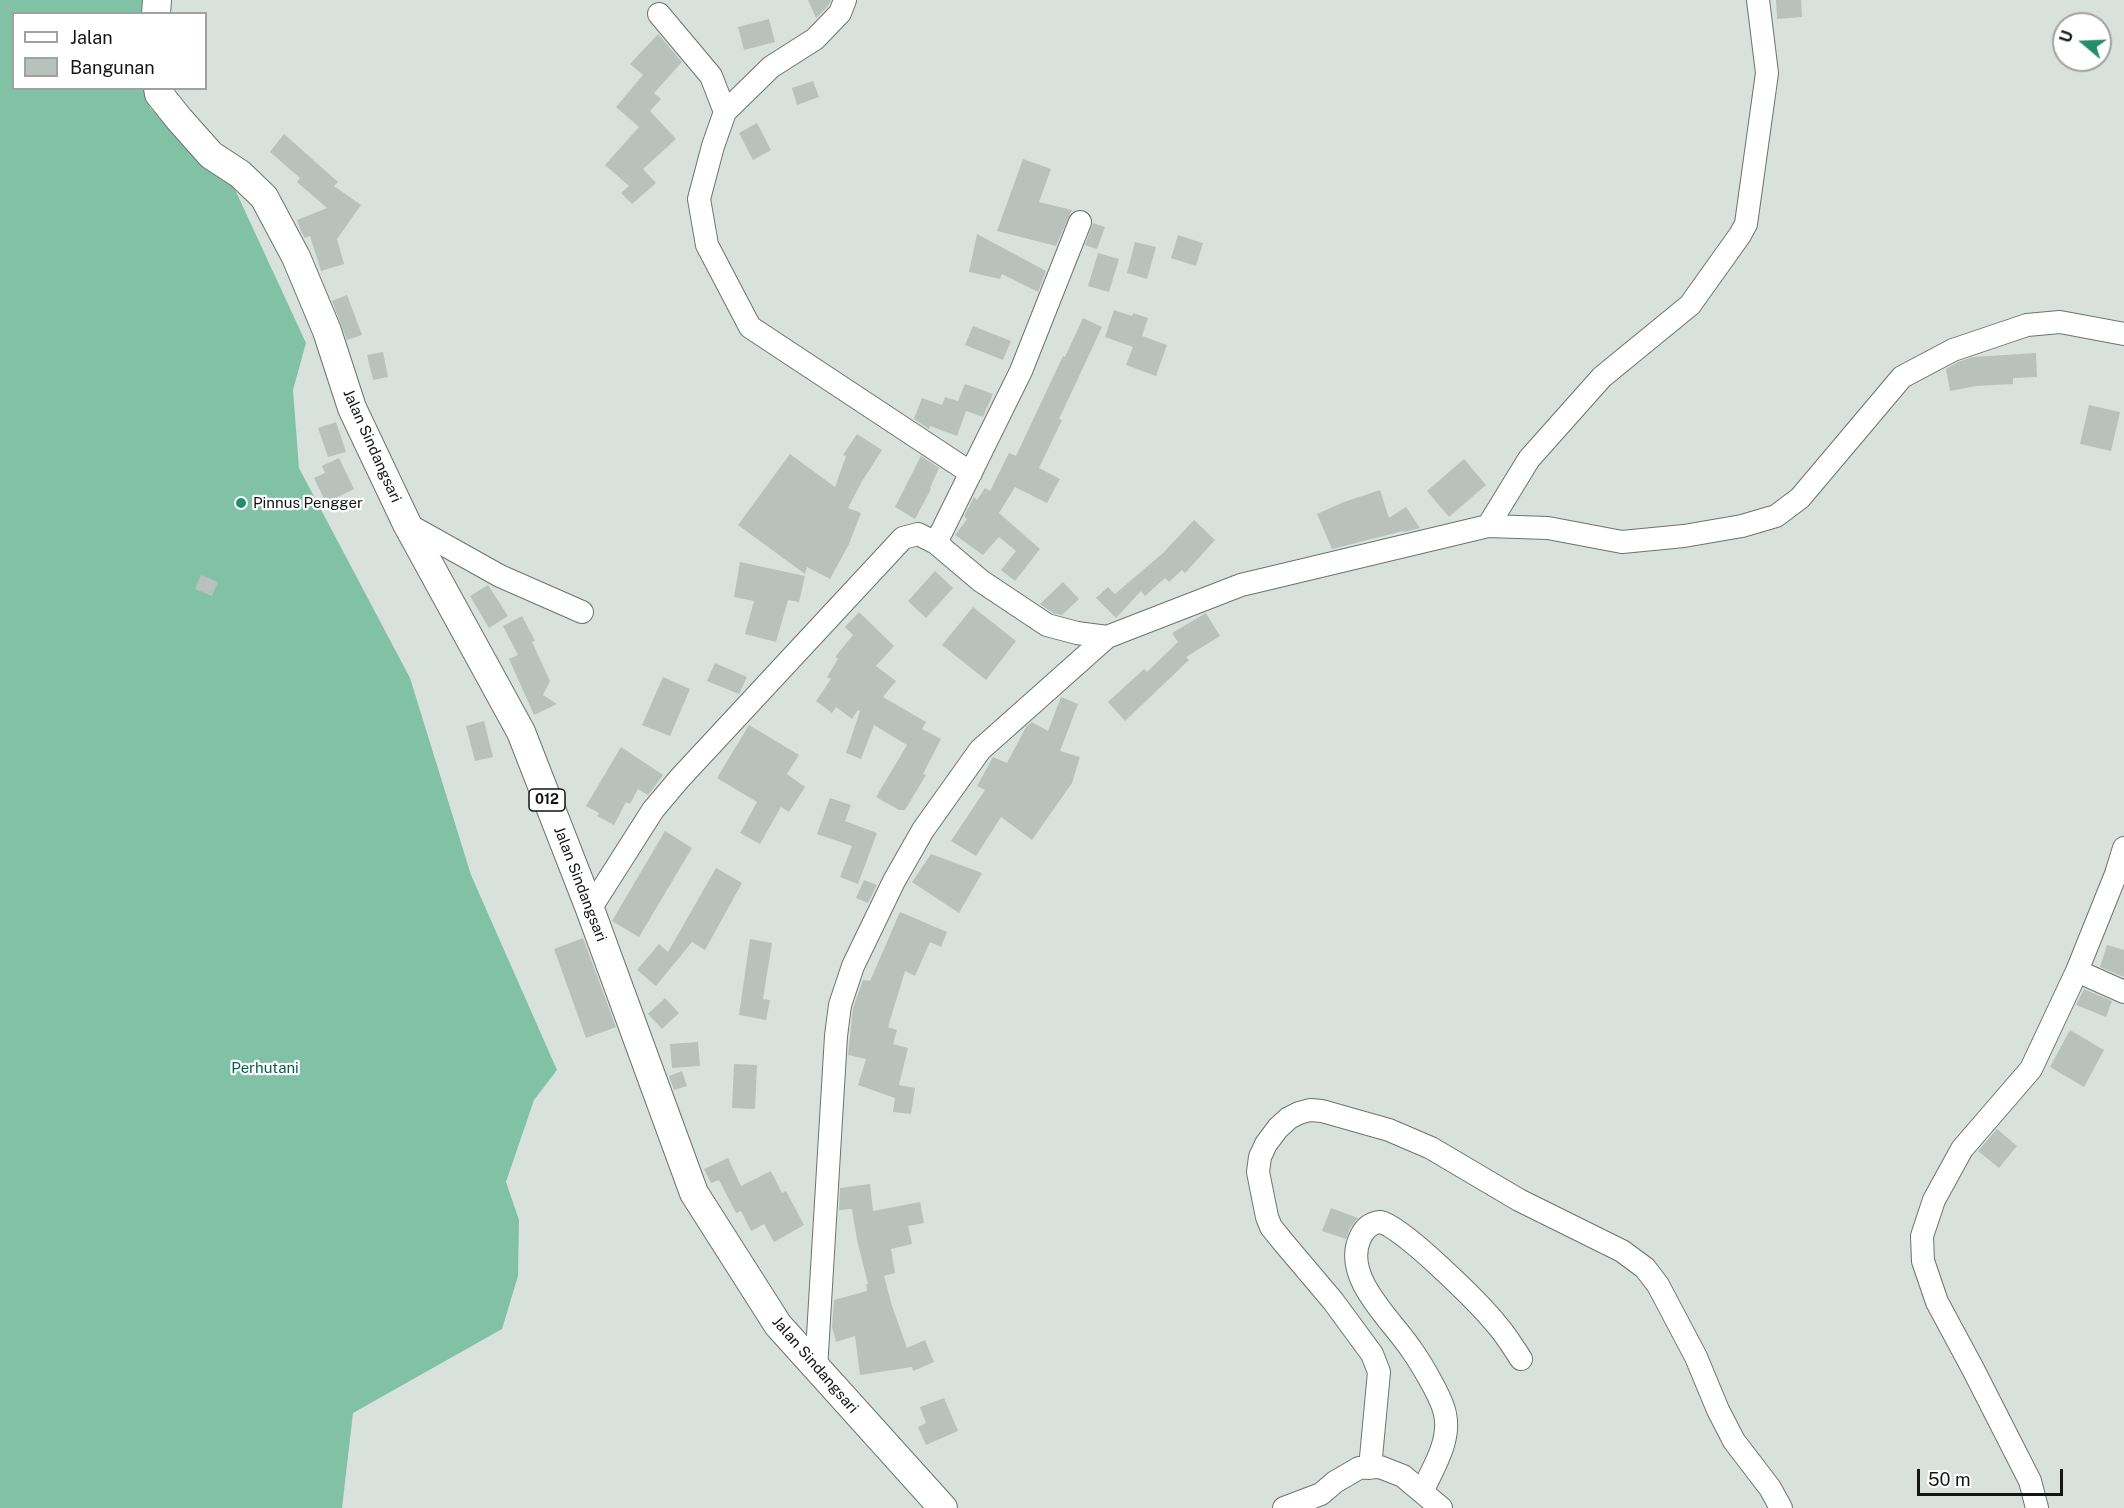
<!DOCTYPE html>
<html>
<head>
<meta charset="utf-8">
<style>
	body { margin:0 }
	#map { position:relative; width:2124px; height:1508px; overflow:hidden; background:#d9e1dd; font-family:"Public Sans",sans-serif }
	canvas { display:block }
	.legend { position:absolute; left:12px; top:12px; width:195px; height:78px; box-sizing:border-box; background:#fff; border:2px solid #a0a1a1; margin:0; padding:8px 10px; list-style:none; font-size:18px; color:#121514 }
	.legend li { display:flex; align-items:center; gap:12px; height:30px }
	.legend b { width:30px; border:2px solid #a0a1a1 }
	.north { position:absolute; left:2052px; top:12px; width:60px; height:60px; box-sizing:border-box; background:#fff; border:2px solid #a0a1a1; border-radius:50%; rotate:289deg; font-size:16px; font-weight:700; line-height:24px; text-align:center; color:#121514 }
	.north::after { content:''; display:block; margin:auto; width:21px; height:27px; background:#238e6c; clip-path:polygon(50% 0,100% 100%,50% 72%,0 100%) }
	.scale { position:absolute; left:1917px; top:1469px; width:146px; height:27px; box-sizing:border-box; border:3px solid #121514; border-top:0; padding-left:8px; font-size:18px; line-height:21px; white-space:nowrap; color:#121514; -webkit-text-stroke:4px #fff; paint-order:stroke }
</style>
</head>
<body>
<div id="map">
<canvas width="2124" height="1508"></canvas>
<ul class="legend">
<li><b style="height:8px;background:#fff"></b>Jalan</li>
<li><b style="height:16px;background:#b9c1bd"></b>Bangunan</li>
</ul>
<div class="north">U</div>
<div class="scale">50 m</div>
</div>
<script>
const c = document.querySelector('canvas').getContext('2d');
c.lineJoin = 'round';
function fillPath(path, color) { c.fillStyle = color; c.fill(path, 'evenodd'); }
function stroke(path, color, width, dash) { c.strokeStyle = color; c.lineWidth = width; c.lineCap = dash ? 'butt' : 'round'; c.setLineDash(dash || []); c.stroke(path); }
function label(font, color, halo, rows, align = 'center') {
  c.font = font + ' "Public Sans",sans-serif'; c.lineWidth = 4.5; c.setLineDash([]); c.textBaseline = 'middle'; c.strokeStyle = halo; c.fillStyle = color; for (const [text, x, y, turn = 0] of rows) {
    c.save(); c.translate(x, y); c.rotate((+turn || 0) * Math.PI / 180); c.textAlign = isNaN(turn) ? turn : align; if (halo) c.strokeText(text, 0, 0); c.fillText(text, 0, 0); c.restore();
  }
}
fillPath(new Path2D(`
	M0,0h142l1,13 -129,1v74l134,1 2,19 82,75 74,160 -13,47 6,78 111,210 61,197 86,195 -23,30 -28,82 13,38 -1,56 -16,53 -149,84 -11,95h-342z`), '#81c2a7');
fillPath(new Path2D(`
	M808,0h23l-3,6 -12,12z
	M1776,0h25l1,17 -25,2z
	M769,19l6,23 -31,8 -6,-23z
	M658,34l24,28 -28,31 7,6 -11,12 26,28 -33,30 13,14 -24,21 -11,-11 8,-7 -24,-21 34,-38 -23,-20 27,-32 -13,-11z
	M813,81l6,16 -22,8 -5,-17z
	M757,123l14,27 -18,10 -14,-27z
	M284,134l54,48 -4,4 27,19 -24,34 7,25 -23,7 -11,-35 -5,2 -4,-7 -4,-11 30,-12 -30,-26 3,-4 -30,-26z
	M1023,159l28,10 -12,33 33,8 -16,36 -59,-15z
	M1093,223l12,4 -8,22 -12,-4z
	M977,234l69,37 -8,21 -36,-18 -2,5 -31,-7z
	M1178,235l25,8 -7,23 -25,-8z
	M1135,242l21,5 -9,32 -20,-6z
	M1098,253l21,6 -10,33 -21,-6z
	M347,295l15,40 -15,5 -15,-39z
	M1114,310l18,6 1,-3 15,5 -6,18 25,9 -11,31 -30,-11 7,-18 -28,-10z
	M1083,318l19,9 -43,92 3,1 -23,48 21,11 -13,24 -32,-16 -16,26 41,36 -25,32 -14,-11 15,-19 -17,-14 -16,18 -28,-20 12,-16 -3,-3 10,-19 3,3 8,-12 5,3 19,-38 7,3 47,-100 2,1z
	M973,326l38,15 -8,19 -38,-15z
	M383,352l5,25 -15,3 -6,-25z
	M2036,353l1,24 -24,1v6l-37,2 -26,5 -4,-22 12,-7 15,-5z
	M965,384l28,10 -10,23 -17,-6 -9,25 -27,-10 -1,3 -15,-10 8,-21 20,7 3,-8 13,4z
	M2089,405l31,7 -9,39 -31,-7z
	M336,422l10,30 -18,5 -10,-29z
	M857,434l25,16 -21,33 -13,25 13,5 -12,31 -19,35 -23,-12 -2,7 -67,-49 52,-71 45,33 11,-31 -3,-1z
	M921,456l18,12 -9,20 1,1 -16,30 -20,-12z
	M339,458l15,31 -28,14 -12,-25 11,-5 -3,-7z
	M1464,459l22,26 -37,32 -22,-26z
	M1380,490l9,28 17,-11 14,21 -16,4 -1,-1 -71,18 -15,-35 27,-12z
	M1194,520l21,20 -30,33 -3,-3 -13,12 -4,-4 -20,18 -4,-5 -25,27 -20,-20 12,-11 7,7 48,-41z
	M740,562l65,14 -6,26 -11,-2 -12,42 -31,-8 9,-33 -20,-4z
	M935,571l18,17 -27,30 -18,-17z
	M201,575l17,7 -6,14 -17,-7z
	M1063,582l16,17 -17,16 -9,-2 -13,-9z
	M488,585l20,31 -19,12 -19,-32z
	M973,607l43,34 -30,39 -44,-35z
	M859,612l35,34 -18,20 20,15 -13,16 43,25 -4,7 19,10 -18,35 3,1 -21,35h-6l-23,-13 31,-52 -33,-20 -13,34 -15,-6 14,-42 -2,-1 -6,9 -16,-12 -4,6 -16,-12 15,-22 -4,-2 11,-18 -3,-2 18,-22 -8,-8z
	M1206,613l14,23 -34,21 3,3 -64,61 -17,-19 36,-33 3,3 31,-30 -6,-9z
	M522,616l13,25 -3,1 18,39 -7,14 14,9 -23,11 -25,-56 9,-4 -15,-29z
	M715,663l32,14 -8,17 -32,-13z
	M663,677l27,12 -20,47 -28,-11z
	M1061,697l17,7 -18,47 20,6 -8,26 -40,57 -31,-23 -25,39 -25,-15 34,-51 -8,-4 16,-29 14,6 19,-36 6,-5 16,9z
	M484,721l9,36 -18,4 -9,-35z
	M749,725l50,30 -12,19 18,13 -16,25 -8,-5 -21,37 -20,-11 17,-31 -40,-24z
	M621,747l42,28 -15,20 -10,-6 -8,15 -4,-2 -12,23 -17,-9 2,-3 -13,-7z
	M830,798l21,7 -6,16 32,12 -19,51 -18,-7 12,-31 -35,-12z
	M665,831l27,17 -53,89 -27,-16z
	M931,854l51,19 -23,40 -47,-31z
	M716,868l26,15 -37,67 -13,-8 -36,44 -19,-16 22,-26 9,8z
	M864,880l13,5 -9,18 -12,-5z
	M900,912l47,20 -6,15 -11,-5 -15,34 -10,-5 -17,56 9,3 -4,14 15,4 -9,37 16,3 -4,26 -18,-2 2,-14 -37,-13 8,-26 -18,-4 5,-47 10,-28 7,1z
	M583,938l33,89 -30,11 -32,-89z
	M750,939l22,4 -9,56 7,1 -4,20 -27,-5z
	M2107,945l17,5v27l-24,-10z
	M2084,989l28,12 -6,16 -30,-12z
	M665,998l14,15 -17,16 -14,-15z
	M2070,1030l34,20 -20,37 -34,-20z
	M698,1042l2,24 -28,2 -2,-24z
	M734,1064l23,1 -2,44 -23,-1z
	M682,1071l5,15 -13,4 -5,-14z
	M1997,1129l20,17 -18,22 -21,-17z
	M728,1158l13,28 30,-15 11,22 4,-2 18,34 -30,17 -10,-18 -13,7 -10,-20 -5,2 -17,-33 -8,3 -7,-14z
	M870,1184l3,27 47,-9 4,21 -16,3 4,18 -21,5 4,24 -11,3 8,30 15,42 18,-8 9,22 -21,9 -1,-4 -52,8 -5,-39 -19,6 -4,-15 2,-27 33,-9 -1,-7h2l-11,-44 -5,-31 -13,1 1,-22z
	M1331,1208l27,10 -8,10 -4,11 -24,-8z
	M944,1398l14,33 -32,14 -8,-18 8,-4 -6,-16z`), '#b9c1bd');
const minor = new Path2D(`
	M845,0l-5,13 -25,26 -44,28 -46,45 -12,34 -14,53 8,46 43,82 221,146
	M659,14l52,62 14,36
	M407,524l93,52 82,36
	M1488,526l41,-67 73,-82 88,-72 50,-70 6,-11 21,-151 -9,-73
	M936,543l85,-172 59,-149
	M590,909l63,-99 27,-32 223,-240 15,-4 18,9 45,38 66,44 30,8 30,4 134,-52 247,-59 60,2 74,14 62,-6 58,-10 34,-10 24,-18 102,-121 51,-27 74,-25 33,-3 64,12
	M2077,971l47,21
	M816,1369l20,-333 4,-31 13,-39 41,-85 29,-51 57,-80 127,-113
	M1370,1468l9,-96 -7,-18 -39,-53 -49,-58 -13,-16 -4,-10 -9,-45 2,-15 6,-13 12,-16 11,-10 10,-5 11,-3 12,1 67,19 42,18 88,52 103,51 23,17 13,17 38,72 22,53 16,31 36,47 11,20
	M1422,1492c11,-24 29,-51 23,-78 -3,-16 -24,-51 -34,-65 -20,-30 -69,-72 -51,-111 4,-9 10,-15 20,-16 21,3 101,83 117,103 9,10 16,22 24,34
	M1284,1508l37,-14 14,-12 24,-14 21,-1 23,9 38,32
	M2037,1508l-7,-27 -57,-112 -36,-67 -14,-41 -1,-25 12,-36 28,-51 69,-80 46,-98 39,-97 8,-26`);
const major = new Path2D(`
	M156,14l1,-14
	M158,88l1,6 20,25 32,36 29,19 24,23 32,60 31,74 25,77 55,116 114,208 69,177 104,284 84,132 165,183`);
stroke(minor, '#6c7370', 24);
stroke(major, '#6c7370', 30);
stroke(minor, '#fff', 22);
stroke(major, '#fff', 28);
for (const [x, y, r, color] of [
	[241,503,6,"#238e6c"]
]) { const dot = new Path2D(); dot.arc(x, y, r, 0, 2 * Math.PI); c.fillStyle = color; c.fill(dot); stroke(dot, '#fff', 2); }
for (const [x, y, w] of [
	[547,800,36]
]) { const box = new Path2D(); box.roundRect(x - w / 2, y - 11, w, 22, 4.5); c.fillStyle = '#fff'; c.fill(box); stroke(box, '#121514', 1.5); }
label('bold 14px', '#121514', null, [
	["012",547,800]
]);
label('15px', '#121514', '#fff', [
	["Jalan Sindangsari",372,446,66],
	["Jalan Sindangsari",580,884,69],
	["Jalan Sindangsari",815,1365,49]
]);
label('15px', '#121514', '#fff', [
	["Pinnus Pengger",253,503]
], 'left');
label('15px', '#055d45', '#fff', [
	["Perhutani",265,1068]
]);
</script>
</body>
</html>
